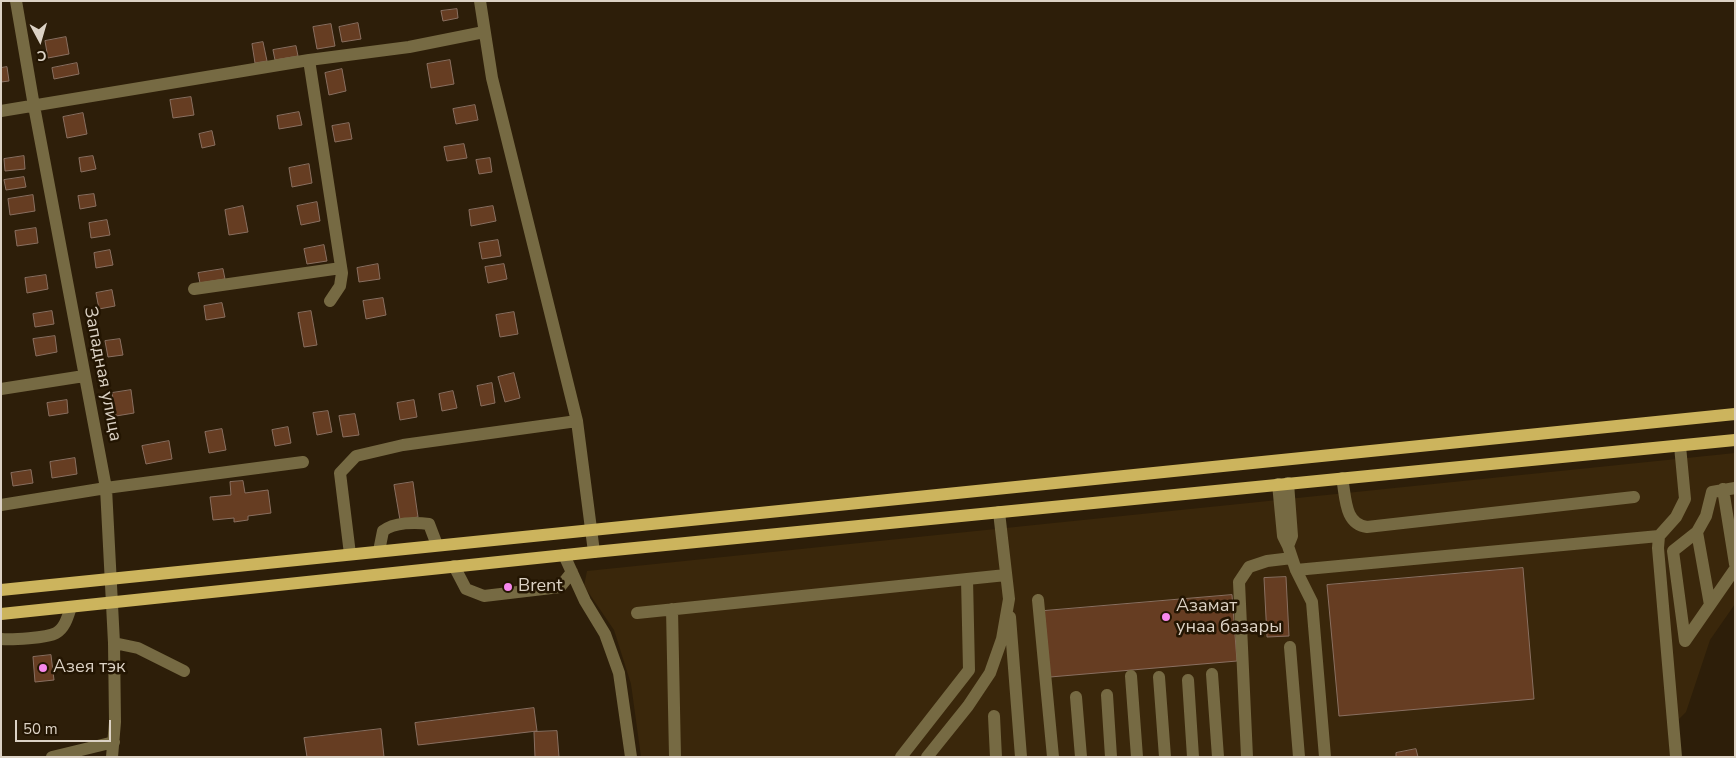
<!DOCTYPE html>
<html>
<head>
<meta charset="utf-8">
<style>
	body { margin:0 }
	#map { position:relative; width:1736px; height:758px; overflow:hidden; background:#2d1e09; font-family:"Nunito Sans",sans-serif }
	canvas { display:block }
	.frame { position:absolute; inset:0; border:2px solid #dcd2c5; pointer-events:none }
	.north { position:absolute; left:15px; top:15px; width:50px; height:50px; -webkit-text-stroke:4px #231502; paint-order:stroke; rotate:174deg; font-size:14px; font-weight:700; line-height:20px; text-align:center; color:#dcd2c5 }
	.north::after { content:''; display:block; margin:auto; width:18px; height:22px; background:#dcd2c5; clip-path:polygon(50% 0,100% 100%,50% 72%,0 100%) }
	.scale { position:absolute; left:15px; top:720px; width:96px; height:22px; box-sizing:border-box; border:2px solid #dcd2c5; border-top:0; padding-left:6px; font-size:15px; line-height:18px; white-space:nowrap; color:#dcd2c5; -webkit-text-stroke:4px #231502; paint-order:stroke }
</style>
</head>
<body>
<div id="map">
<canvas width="1736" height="758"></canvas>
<div class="frame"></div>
<div class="north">С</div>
<div class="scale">50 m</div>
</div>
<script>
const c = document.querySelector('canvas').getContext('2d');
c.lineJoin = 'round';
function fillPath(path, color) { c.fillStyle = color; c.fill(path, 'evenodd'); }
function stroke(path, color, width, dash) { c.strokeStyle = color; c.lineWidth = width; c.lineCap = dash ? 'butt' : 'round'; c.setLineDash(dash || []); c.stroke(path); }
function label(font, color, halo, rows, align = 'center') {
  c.font = font + ' "Nunito Sans",sans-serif'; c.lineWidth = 5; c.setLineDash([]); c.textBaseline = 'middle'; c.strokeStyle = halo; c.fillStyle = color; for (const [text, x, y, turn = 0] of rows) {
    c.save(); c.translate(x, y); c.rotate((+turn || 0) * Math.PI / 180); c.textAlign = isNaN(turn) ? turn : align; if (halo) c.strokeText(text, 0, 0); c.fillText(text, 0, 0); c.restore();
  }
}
fillPath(new Path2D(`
	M1735,453v151l-25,36 -24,72 -18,18 2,27h-1029l-10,-73 -17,-54 -30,-44 3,-15z`), '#3a270b');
const building = new Path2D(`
	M457,9l1,9 -15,3 -2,-10z
	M358,23l3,16 -19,3 -3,-15z
	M331,24l4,22 -18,3 -4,-22z
	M66,37l3,17 -21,4 -3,-17z
	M263,42l4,19 -12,2 -3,-19z
	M296,46l2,10 -23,4 -2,-10z
	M450,60l4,24 -23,4 -4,-24z
	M77,63l2,11 -25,5 -2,-11z
	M7,67l2,14 -8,1v-14z
	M342,69l4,22 -17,4 -4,-22z
	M191,97l3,18 -21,3 -3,-18z
	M475,105l3,15 -22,4 -3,-15z
	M299,112l3,13 -23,4 -2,-13z
	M83,113l4,21 -20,4 -4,-21z
	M349,123l3,16 -17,3 -3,-16z
	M212,131l3,14 -13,3 -3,-14z
	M464,144l3,14 -20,3 -3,-14z
	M24,156l1,13 -20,2 -1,-12z
	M93,156l3,13 -15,3 -2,-14z
	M490,158l2,14 -13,2 -3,-14z
	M309,164l3,19 -20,4 -3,-19z
	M24,177l2,10 -20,3 -2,-10z
	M94,194l2,12 -16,3 -2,-13z
	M33,195l2,16 -25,4 -2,-16z
	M317,202l3,19 -19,4 -4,-19z
	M243,206l5,26 -19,3 -4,-25z
	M493,206l3,15 -25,5 -2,-16z
	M107,220l3,15 -19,3 -2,-15z
	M36,228l2,15 -21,3 -2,-15z
	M498,240l3,16 -19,3 -3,-16z
	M324,245l3,16 -20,3 -3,-15z
	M110,250l3,15 -17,3 -2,-15z
	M378,264l2,15 -21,3 -2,-14z
	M504,264l3,15 -19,4 -3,-16z
	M223,269l2,10 -25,4 -2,-10z
	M46,275l2,14 -21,4 -2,-15z
	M112,290l3,16 -16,3 -3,-16z
	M383,298l3,17 -20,4 -3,-18z
	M222,303l3,14 -19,3 -2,-14z
	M52,311l2,13 -19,3 -2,-13z
	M311,311l6,34 -13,2 -6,-34z
	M514,312l4,22 -18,3 -4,-22z
	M55,336l2,16 -21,4 -3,-17z
	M120,339l3,16 -15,2 -3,-16z
	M514,373l6,25 -15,4 -7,-25z
	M492,383l3,20 -14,3 -4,-20z
	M131,390l3,23 -18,3 -4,-23z
	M453,391l4,17 -15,3 -3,-17z
	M67,400l1,13 -19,3 -2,-13z
	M414,400l3,17 -17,3 -3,-17z
	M328,411l4,21 -15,3 -4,-22z
	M355,414l4,21 -16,2 -4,-21z
	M288,427l3,16 -16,3 -3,-16z
	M222,429l4,21 -17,3 -4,-21z
	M169,441l3,18 -26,5 -4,-18z
	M75,458l2,16 -25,4 -2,-16z
	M31,470l2,13 -20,3 -2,-13z
	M243,481l2,12 23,-3 3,23 -23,3v4l-14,2v-4l-21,2 -3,-23 21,-2 -1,-13z
	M413,482l5,35 -18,3 -6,-35z
	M1523,568l11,131 -195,17 -12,-131z
	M1286,577l3,59 -22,1 -3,-59z
	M1232,595l5,66 -187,16 -6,-66z
	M51,655l3,25 -19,2 -2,-25z
	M534,708l3,23 -119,14 -3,-22z
	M381,729l3,28h-77l-3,-19z
	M557,731l2,26h-24l-1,-25z
	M1416,749l2,8h-22v-4z`);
fillPath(building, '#663d22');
stroke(building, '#896f60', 1);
stroke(new Path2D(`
	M16,1l18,105 72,382 8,155 1,79 -3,35
	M480,1l12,77 85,343 17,131
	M309,60l33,213 -2,13 -10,15
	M1,111l308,-51 100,-13 75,-15
	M194,289l147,-21
	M1,389l83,-13
	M1342,478c4,19 2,46 25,49l267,-30
	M1278,484l5,52 5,10 8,24 16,32 13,155
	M1735,488l-23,4 -6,24 -9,16 -24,19 12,90 50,-72
	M1723,489l12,75
	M1,505l105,-17 197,-26
	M1697,532l13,73
	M1288,546l4,-10 -4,-53
	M379,551l4,-20c11,-9 33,-9 46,-7l8,21
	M350,554l-10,-81 16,-17 47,-11 174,-24
	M564,555l21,46 20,33 14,39 12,84
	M454,566l12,23 18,7 76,-9 12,-15
	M1296,570l363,-34
	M1038,600l15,157
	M672,609l3,148
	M637,613l369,-38
	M1010,617l11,140
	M1,639c10,1 46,-1 55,-6 9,-5 12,-17 15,-26
	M114,643l24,5 46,23
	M1290,647l9,110
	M1212,674l6,83
	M1131,676l6,81
	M1159,677l6,80
	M1188,680l5,77
	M1107,695l4,62
	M1076,697l5,60
	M994,716l2,41
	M52,757l62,-15
	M901,757l68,-87 -2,-91
	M927,757l41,-51 22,-33 12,-34 7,-40 -10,-87
	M1247,757l-8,-175 10,-15 18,-6 25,-3
	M1676,757l-18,-209 1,-12 17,-19 9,-18 -5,-53`), '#766a43', 12);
stroke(new Path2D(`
	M1,590l1734,-176
	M1,614l593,-62 1141,-112`), '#ccb45d', 12);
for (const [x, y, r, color] of [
	[508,587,5,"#f788ec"],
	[1166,617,5,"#f788ec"],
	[43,668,5,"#f788ec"]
]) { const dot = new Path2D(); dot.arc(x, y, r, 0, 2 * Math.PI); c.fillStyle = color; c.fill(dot); stroke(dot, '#231502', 2); }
label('18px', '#dcd2c5', '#231502', [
	["Западная улица",102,374,79]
]);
label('18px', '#dcd2c5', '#231502', [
	["Brent",518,587],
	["Азамат",1176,607],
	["унаа базары",1176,628],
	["Азея тэк",53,668]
], 'left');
</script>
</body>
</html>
